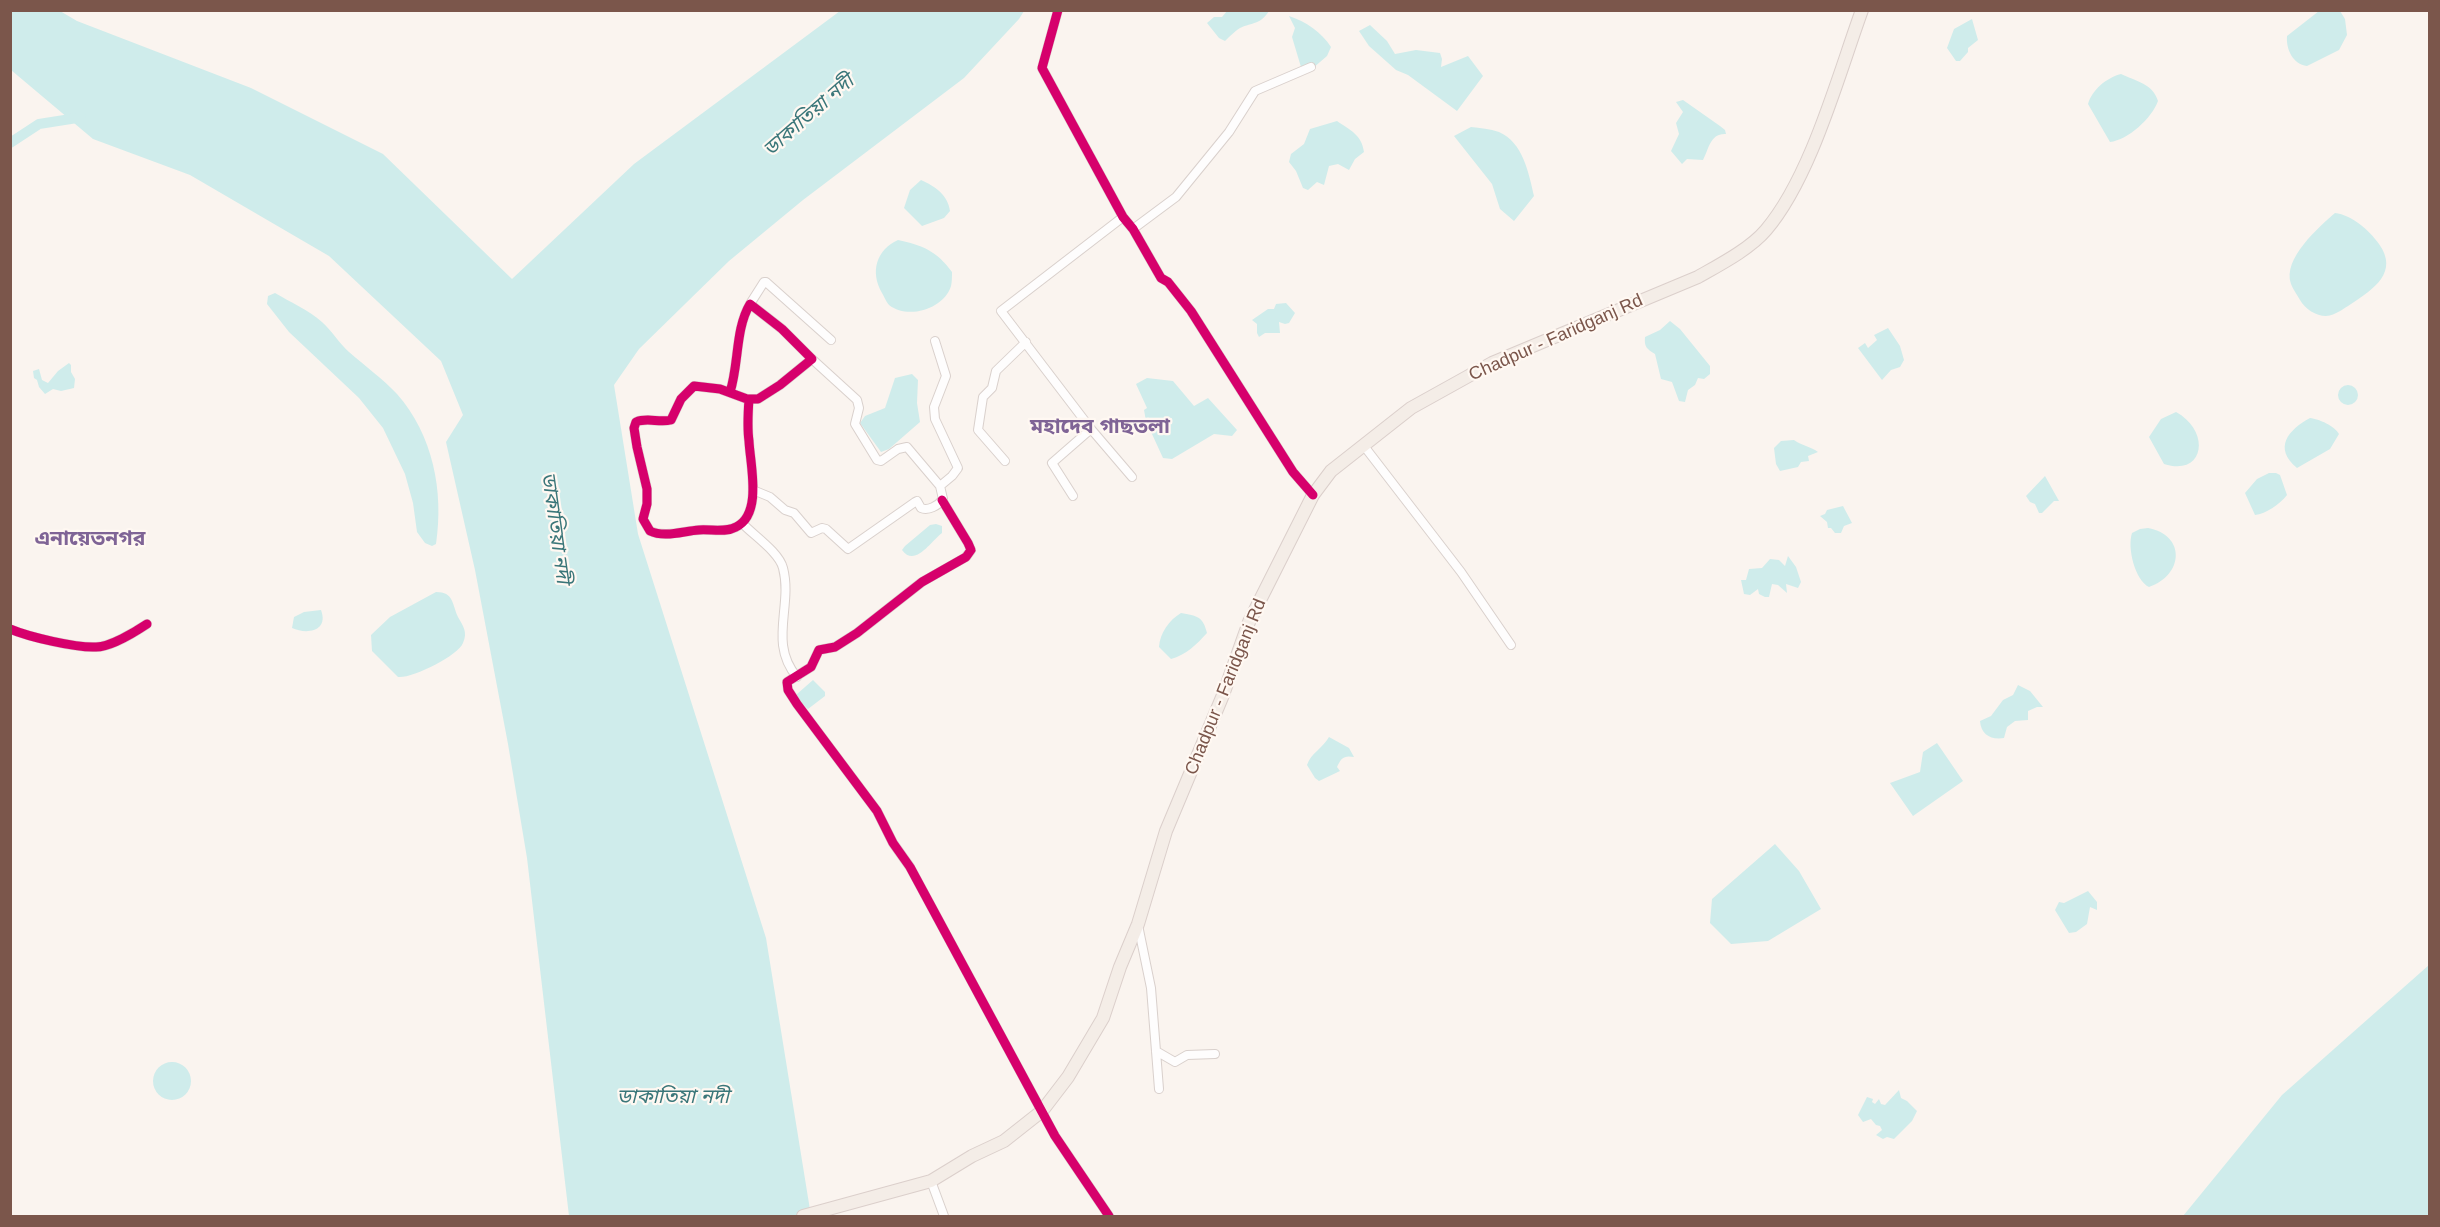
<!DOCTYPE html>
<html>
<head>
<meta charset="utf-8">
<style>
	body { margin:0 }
	#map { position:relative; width:2440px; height:1227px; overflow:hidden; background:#faf4ef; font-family:Arial,sans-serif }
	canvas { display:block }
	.frame { position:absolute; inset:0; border:12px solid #7b564b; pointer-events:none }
</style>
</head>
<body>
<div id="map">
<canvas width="2440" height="1227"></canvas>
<div class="frame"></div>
</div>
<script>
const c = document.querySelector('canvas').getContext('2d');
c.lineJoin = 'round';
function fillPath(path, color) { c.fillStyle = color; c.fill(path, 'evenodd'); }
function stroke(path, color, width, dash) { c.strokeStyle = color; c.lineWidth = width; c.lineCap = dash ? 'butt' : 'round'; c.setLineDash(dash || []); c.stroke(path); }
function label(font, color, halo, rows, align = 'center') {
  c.font = font + ' Arial,"Noto Sans Bengali",sans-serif'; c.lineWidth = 4.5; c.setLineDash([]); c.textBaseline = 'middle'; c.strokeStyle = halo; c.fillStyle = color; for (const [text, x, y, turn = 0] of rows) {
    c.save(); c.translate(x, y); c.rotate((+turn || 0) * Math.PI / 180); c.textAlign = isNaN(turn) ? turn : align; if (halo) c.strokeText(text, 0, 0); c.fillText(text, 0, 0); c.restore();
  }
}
fillPath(new Path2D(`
	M10,11h50l17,10 174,67 132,66 129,125 122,-115 206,-153h184l-5,8 -55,59 -161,122 -74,61 -90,88 -25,36 24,149 128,404 45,278h-242l-42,-358 -19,-114 -33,-174 -29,-128 17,-27 -22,-54 -112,-105 -139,-81 -97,-36 -82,-69z
	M1227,11v-1l42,1c-9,14 -16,11 -29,17 -5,3 -11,9 -15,13l-6,-3 -12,-15 7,-6h8z
	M2319,11h21l5,8 2,16 -8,15 -32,16c-14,-2 -21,-16 -20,-30z
	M1289,16c18,6 32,16 42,31l-4,9 -14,12 -12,-1 -9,-30 3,-9z
	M1972,19l6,21 -10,8v4l-8,9h-4l-9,-13 7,-19z
	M1370,25l17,16 8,13 21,-4 24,3 2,6 -1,8 27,-11 15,20 -26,35 -49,-36 -12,-5 -27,-24 -10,-15z
	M2121,74c15,7 32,10 37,27 -6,17 -30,39 -48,41l-22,-38c4,-14 18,-26 33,-30z
	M1683,100l37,26 5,4 1,4c-16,-1 -17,15 -23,26l-16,-1 -5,5 -11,-13 8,-17 -3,-11 7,-11 -7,-10z
	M1337,121c13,9 25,14 27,31l-9,7 -6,11 -11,-6 -9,2 -5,19 -7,-3 -9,8 -5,-2 -7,-17 -7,-9 2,-8 13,-10 6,-15z
	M1471,127c9,1 19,2 28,5 24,10 30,42 35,64l-20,25 -14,-12 -8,-25 -38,-48z
	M921,180c14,6 27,15 29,31l-6,7 -22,8 -18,-18 6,-18z
	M2335,213c17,2 34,17 44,31 20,28 -5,45 -28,60 -8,5 -15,11 -25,12 -10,0 -21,-7 -26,-16 -3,-5 -7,-11 -9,-16 -9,-25 28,-57 44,-71z
	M898,240c24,5 39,11 54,32 0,4 0,10 -1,14 -7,23 -43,34 -62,19 -3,-3 -5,-9 -7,-12 -12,-21 -6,-43 16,-53z
	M275,293c15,9 34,17 47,29 10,9 17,21 27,30 16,14 34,27 48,42 36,41 47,97 39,150l-4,2 -7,-3 -8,-11 -4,-29 -8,-29 -22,-46 -24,-30 -70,-66 -22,-28 1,-8z
	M1286,303l9,10 -6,10 -4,1 -6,-2 1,11h-15l-6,4 -2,-4v-9l-5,-4 16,-11h6l2,-5z
	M1670,321l10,8 30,37v8l-6,5 -6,-1 -3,7 -7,5 -3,12 -6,-1 -7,-19 -11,-3 -6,-25c-8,-5 -11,-7 -10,-17l15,-7z
	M1888,328l12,18 4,14 -4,7 -9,3 -9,10 -24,-32 7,-5 3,5 9,-8 -3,-5z
	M69,363l2,2v7l4,7 -1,9 -13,3 -8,-2 -8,5 -6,-7 -2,-7 -3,-2 -1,-7 6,-2 3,11 6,3 10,-12z
	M912,374l6,6 -1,23 3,19 -31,27 -8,3 -21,-29 5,-7 20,-8 10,-30z
	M1147,378l26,3 21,25 14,-8 29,32 -5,6 -18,-2 -42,25 -9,-1 -17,-37 -2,-11 3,-2 -11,-24z
	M2338 395a10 10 0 1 1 20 0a10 10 0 1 1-20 0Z
	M2176,412c35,19 29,65 -12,52l-15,-27 12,-18z
	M2310,418c9,1 25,8 29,16l-9,15 -33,19c-24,-20 -9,-38 13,-50z
	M1794,440c8,6 16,6 24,12l-10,4 1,5 -8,1 -3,5 -18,4 -4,-7 -2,-16 7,-7z
	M2269,473h7l4,2 7,20c-7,9 -21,19 -32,20l-10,-22 12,-14z
	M2045,476l14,25h-5l-12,12h-3l-4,-9 -5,-2 -4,-6z
	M1843,506l9,17 -8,3 -3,7h-6l-4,-5h-3l-1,-6 -7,-6 5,-2 2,-4z
	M936,524l6,2v7c-11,8 -27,35 -40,17l3,-4 25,-21z
	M2148,528c38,7 36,47 1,59 -14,-7 -22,-39 -17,-54l8,-4z
	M1788,556l8,11 5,15 -3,6 -12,-4 1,9 -9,-8 -6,-1 -3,13h-4l-6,-3 -1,-5 -8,6 -6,-1 -3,-14h5l3,-11 13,-1 8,-9 9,1 6,6z
	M436,592c18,0 16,12 22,25 5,9 10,15 5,26 -5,13 -52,36 -65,34l-26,-26 -1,-16 19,-18z
	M321,610c8,21 -14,25 -29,18l2,-11 10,-5z
	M1181,613c16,3 22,3 26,20 -10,11 -21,22 -36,26l-12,-12c1,-14 10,-27 22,-34z
	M813,680l12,12v4l-17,13 -12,-11 1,-4z
	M2018,685l12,6 13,16h-6l-9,4v9l-13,1 -8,6 -3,11c-13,2 -23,-3 -24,-17l11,-5 12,-16 10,-5z
	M1329,737l20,11 5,9c-10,-2 -13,1 -17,10l3,4 -21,10 -4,-3 -8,-13c4,-12 16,-17 22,-28z
	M1937,743l26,38 -50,35 -23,-33 30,-11 3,-20z
	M1775,844l24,27 22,38 -53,32 -37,3 -21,-21 2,-24z
	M2088,891l9,11v8l-7,-3 -3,17 -11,8 -7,1 -14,-23 4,-8 5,1z
	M2429,965v251h-246l99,-121z
	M153 1081a19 19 0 1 1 38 0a19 19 0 1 1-38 0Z
	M1899,1090l2,8 6,3 10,10 -5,10 -18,18 -7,-2 -4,2 -7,-4 6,-5 -2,-4 -4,-1 -5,-6 -8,3 -5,-7 9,-18 6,2 -1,3 3,2 4,-5 2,5 4,1z`), '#cfeceb');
stroke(new Path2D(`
	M10,143l29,-19 38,-6 4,-3`), '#cfeceb', 10);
const minor = new Path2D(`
	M1058,10l-16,58 81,149 10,12 28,49 7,4 23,29 102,161 20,23
	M1123,217l-122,94 90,118 41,48
	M1133,229l43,-32 53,-65 26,-41 56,-24
	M750,304l14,-22h2l65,58
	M935,341l11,35 -12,31 1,12 23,49 -6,8 -12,10
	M730,392c9,-27 5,-63 20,-88l32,25 30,30 -32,26 -22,14h-11l-27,-10 -26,-3 -13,13 -10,21c-12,3 -24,-3 -35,2l-2,6 3,19 10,42v15l-4,15 7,12c15,7 33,0 49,-1 12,-1 26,3 37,-3 27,-13 14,-63 13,-86 -2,-14 -1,-28 0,-42
	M1364,446l97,126 50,73
	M1005,461l-27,-31 5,-33 9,-9 4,-17 30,-29
	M753,490l17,7 15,13 9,3 17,20 11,-5 4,1 22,20 67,-47 2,-1 4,7c7,3 17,-2 22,-9l-3,-13 -33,-39 -9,2 -17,12 -4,-1 -22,-36 4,-16 -2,-8 -45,-41
	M1073,496l-21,-33 39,-34
	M942,500l26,43 3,7 -5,7 -44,25 -65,51 -22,14 -16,3 -8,17 -24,15 1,8 9,14 80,107 16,32 17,24 145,269 54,80
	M742,523c11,12 37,29 41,45 10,38 -15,75 14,109
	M10,629c19,8 66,19 86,18 14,0 39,-15 51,-23
	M1138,925l13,63 8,101
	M1156,1051l19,11 12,-7 28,-1
	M931,1181l13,35`);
const primary = new Path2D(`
	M803,1216l128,-35 41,-25 32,-15 38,-30 26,-34 35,-59 17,-51 18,-43 28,-93 57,-136 26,-73 64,-127 18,-24 80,-63 81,-45 206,-86c21,-12 52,-28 68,-47 45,-53 72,-154 96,-220`);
stroke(minor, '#d9d0cc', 10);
stroke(primary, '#dbcfcb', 14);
stroke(minor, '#fefdfd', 8);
stroke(primary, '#f4ede7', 12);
stroke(new Path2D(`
	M1058,10l-16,58 81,149 10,12 28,49 7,4 23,29 102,161 20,23
	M730,392c9,-27 5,-63 20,-88l32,25 30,30 -32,26 -22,14h-11l-27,-10 -26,-3 -13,13 -10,21c-12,3 -24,-3 -35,2l-2,6 3,19 10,42v15l-4,15 7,12c15,7 33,0 49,-1 12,-1 26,3 37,-3 27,-13 14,-63 13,-86 -2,-14 -1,-28 0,-42
	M942,500l26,43 3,7 -5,7 -44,25 -65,51 -22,14 -16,3 -8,17 -24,15 1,8 9,14 80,107 16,32 17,24 145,269 54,80
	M10,629c19,8 66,19 86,18 14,0 39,-15 51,-23`), '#d6006c', 9);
label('18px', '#7b564b', '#fff8f2', [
	["Chadpur - Faridganj Rd",1556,338,-24],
	["Chadpur - Faridganj Rd",1226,687,-68]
]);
label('italic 20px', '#3a7679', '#fff8f2', [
	["ডাকাতিয়া নদী",809,116,-41],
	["ডাকাতিয়া নদী",555,528,82],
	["ডাকাতিয়া নদী",673,1097]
]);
label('bold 21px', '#7f6496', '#fff8f2', [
	["মহাদেব গাছতলা",1100,427],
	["এনায়েতনগর",90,539]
]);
</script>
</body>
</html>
